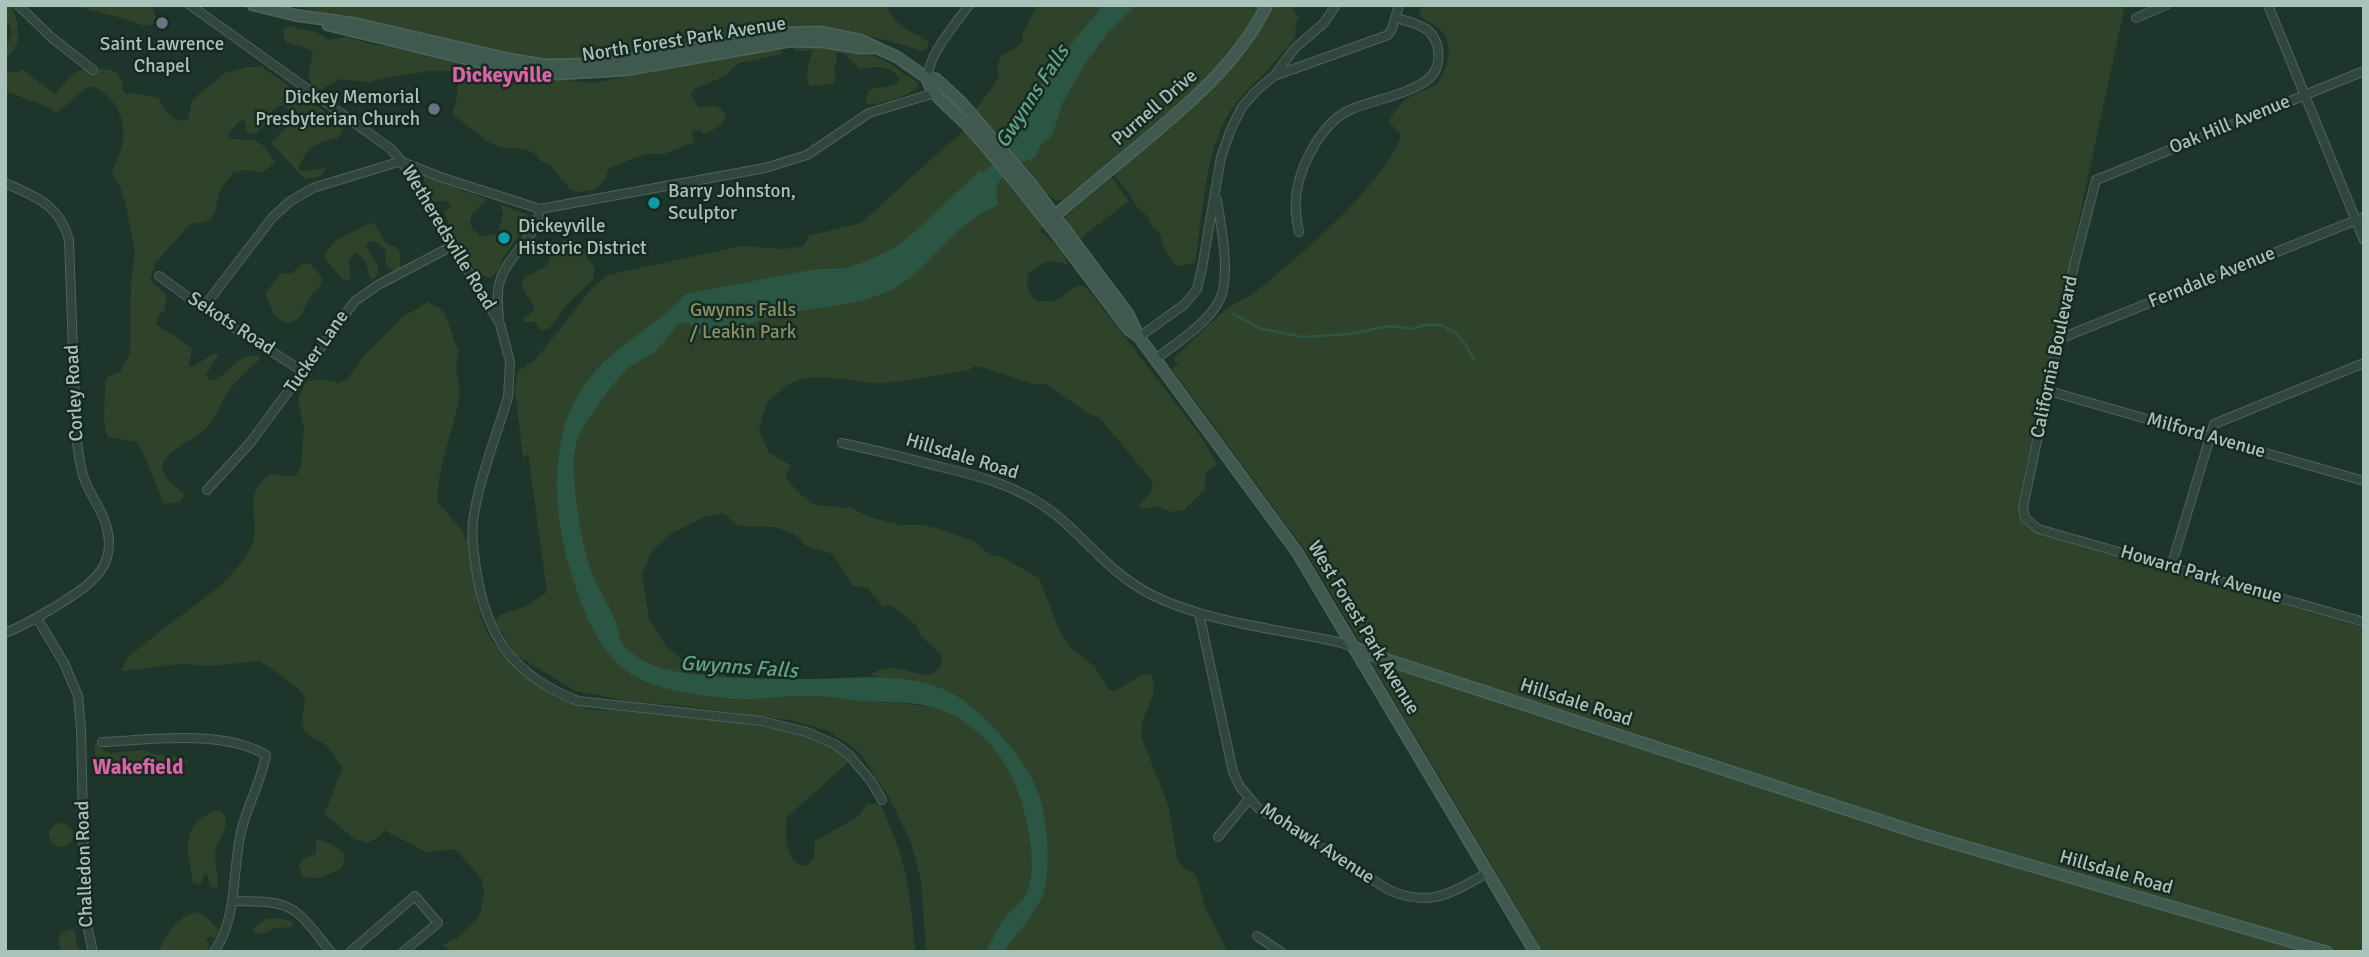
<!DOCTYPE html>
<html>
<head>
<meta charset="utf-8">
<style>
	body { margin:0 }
	#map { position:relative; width:2369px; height:957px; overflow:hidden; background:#1e352b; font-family:Signika,sans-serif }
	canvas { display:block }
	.frame { position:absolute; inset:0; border:7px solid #aac3ba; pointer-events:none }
</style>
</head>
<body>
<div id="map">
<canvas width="2369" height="957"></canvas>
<div class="frame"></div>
</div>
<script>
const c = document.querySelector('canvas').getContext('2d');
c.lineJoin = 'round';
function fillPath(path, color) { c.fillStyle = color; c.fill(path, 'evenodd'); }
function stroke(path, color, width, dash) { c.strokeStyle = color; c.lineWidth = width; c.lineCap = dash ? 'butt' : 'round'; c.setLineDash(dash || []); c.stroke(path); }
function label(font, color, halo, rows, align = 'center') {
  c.font = font + ' Signika,sans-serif'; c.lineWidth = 5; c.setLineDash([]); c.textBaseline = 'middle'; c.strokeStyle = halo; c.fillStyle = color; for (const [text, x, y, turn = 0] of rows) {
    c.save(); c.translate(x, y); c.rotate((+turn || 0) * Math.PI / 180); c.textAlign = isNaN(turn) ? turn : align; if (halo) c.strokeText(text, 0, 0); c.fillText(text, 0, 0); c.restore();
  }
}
fillPath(new Path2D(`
	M5,5h4l3,3c8,19 11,37 -7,51v-10l7,-16 -3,-9 -4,-2z
	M71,5h81l5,16 -3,3 -10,2 -15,-6z
	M288,5h598c10,23 24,24 42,37v6l-5,3c-36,-11 -67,-20 -105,-22l-213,31 -49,2 -61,-10z
	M1037,5h226l-18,33 -59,64 -124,98h-7l-8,-6 -72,-84 17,-22 7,-13 -2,-6 3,-12 23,-14 -1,-8z
	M1273,5h23l-3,6 7,6c-7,7 -3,12 -5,20 -3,6 -13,15 -17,21 -16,21 -35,32 -50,57 -23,37 -26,104 -33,148l-17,3 -5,-4 -9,-15 -5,-15 -8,-6 -3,-9 -11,-10 -9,-15 -16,-19c62,-51 122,-95 161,-168z
	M1424,5h701l-104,484c-5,28 -4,36 23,47l320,92v324h-821l-235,-398 -136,-185 6,-5 -5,-5c17,-16 34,-33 51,-48 8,-7 19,-11 28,-17 39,-29 137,-114 149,-159l-12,-13c12,-26 24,-26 49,-38 9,-18 19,-42 -1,-57 -7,-5 -14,-7 -18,-14z
	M288,26l30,7 10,7 19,-3 20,6 58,11 41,11 55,10 72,8 188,-37 2,2 -2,6 -41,9 -7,4 -5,8 -34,14 -3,7 8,12c12,-3 21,-5 27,9 -4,8 -15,16 -24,16l-2,-4 -8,3 2,10 -30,12h-19l-36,14 -4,12 -12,10 -16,2 -7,-3 -19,-23 -10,-5 -7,-8 -9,-4 -21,-1 -16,-6 -36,-28c5,-12 9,-30 1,-43h-24l-53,9 -4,3 -32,-4 -20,11 -8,-4 -4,-12 5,-22c-8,-7 -20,-5 -29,-12l-1,-10z
	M793,46c29,0 60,2 88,13 13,4 20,16 33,20l4,7c-7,9 -38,19 -50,18l-3,-5 4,-9c10,-4 21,-1 29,-8l1,-4c-12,-16 -25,-10 -40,-9l-14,-15 -8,-2 -2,2 2,6 -3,8 2,11 -3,5 -23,2c-5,-8 -2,-28 4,-36l-18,1 -4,-3z
	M247,67h15l79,56 2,5 -4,9c-23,7 -31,7 -40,31l2,3 25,-3 -7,9 -14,2 -34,-36 21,-22 -1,-7 -6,-9c-18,1 -16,26 -34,29l-5,-4v-8l-5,-2 -11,11 -2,5 3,3c25,1 30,-1 44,23l-2,3 -12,8 -16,-3 -12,2c-3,7 -10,11 -13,18 -6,19 -2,35 -29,33l-35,39 -6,18 17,16 -3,15 -4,2 -4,11 36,24 -3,17 3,2 23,-14 3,2 -12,20 2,4 8,1c14,-9 25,-29 43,-24v4c-10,9 -23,20 -31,32 -8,12 -12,26 -23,37 -10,9 -39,23 -42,35 -4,12 14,23 21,30l-4,8 -14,2 -3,-2 -20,-50 -6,-10 -29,-5c-7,-15 -2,-40 -3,-57l5,-4 10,-4 10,-18 1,-74 4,-28 -9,-47 -7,-21 -7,-10c2,-9 7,-17 10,-27 6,-25 -5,-50 -30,-61l-6,2 -29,25 -9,-6 -43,-16v-19h14l3,-3 33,25c24,-27 19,-27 57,-24 9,4 11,12 11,22l5,3 4,-2 26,5c7,11 15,28 30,21l4,-18 6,-6 27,-22z
	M966,128l80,97 -6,5c11,11 24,20 28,35 -21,-7 -24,-4 -40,9 -2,12 0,19 9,27l16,1 24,-16 3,-1 8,4 112,146 17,29 -12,10v16l-21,20 -12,2 -16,-6 -15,3 -2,-4 14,-15 -1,-9 -52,-63 -11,-4 -43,-30h-13l-52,-17 -6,-1 -8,5 -82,12c-35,2 -78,-19 -106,9 -4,4 -10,8 -12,12 -4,8 -6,18 -8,27l10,22 22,12 -6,12 15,17 15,11 37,3 17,9 31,8h20l16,3 37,13 19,15h8l39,22 21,54 11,16 24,19 13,22 7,2 28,-17 8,1c12,17 -14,41 -9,64l27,68 8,52 9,11 8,3 4,8 8,29 22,42h-302l-5,-72 -10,-37 -21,-44 -29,-45 -14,-11 -21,-13 -36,-10 -114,-15 -42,-3 -58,-11 -60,-36 -21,-34 5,-6 27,-9 20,-14 -19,-139 -5,6 -7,-63 -2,-1 3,-23 20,-14 55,-70 16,-13 133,-29 44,3 19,-3 4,-10 53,-13zM723,513l15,13 37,1 20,7 11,12 27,8 20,32 15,2 15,19 8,-2 25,20 5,11 21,20 -2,11 -10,8c-24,-1 -39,-16 -61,1 46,3 77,8 112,39l-91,-14 -84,-6 -22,2 -86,-22 29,2 -18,-10 -28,-8 -15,-13 -17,-27 -7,-45 9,-22 21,-19 32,-16z
	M424,177l63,22c-9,10 -22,16 -14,31l11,7 14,-4 5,-19 -2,-9 25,9 5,5 -28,39 -5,13 -8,7c-22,-4 -35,-44 -45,-63l-1,-4 8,-4c-3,-8 -10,-6 -17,-5 -6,-4 -12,-17 -11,-25z
	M1111,177l18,24 -51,39 -11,-17 -1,-7z
	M370,223l4,1 13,20 9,3 4,6v16l-5,2 -5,-2 -5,-8 1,-11 -10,-8 -7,-1 -3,6 12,18 -1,11 -4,3 -3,-2 -5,-16 -9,-9 -8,8 3,17 -2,3 -7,-1 -19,-23 13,-16z
	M570,239c11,4 16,10 18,22l4,2 3,6 -2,11 -24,22 -20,27 -10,1 -3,-8h-12v-4l11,-9c-2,-10 -13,-14 -13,-27l4,-5 22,-12c1,-17 6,-23 22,-26z
	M302,264h8l12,13c0,11 -9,15 -14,24 -6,11 -8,22 -23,22l-11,-9 -9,-20 15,-20 12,-1z
	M428,302l14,8 3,4 14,39c-7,19 3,30 0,47 -7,34 -21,66 -22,101l27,32v6l4,-2 10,69 5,17 8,17 27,31 39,27 29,11 100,6 108,17 24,5 34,22 -65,58c-2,17 -3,48 20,49l7,-9 1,-16 41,-23 12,-14h12c5,7 7,16 11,25 17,39 21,80 24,123h-462l-10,-7 17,-9 17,-17 4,-7 3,-19 -2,-14 -27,-30 -29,3 -42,-22 -5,7 -12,6 -12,-4 -31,-25 19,-46 -17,-23 -21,-12 -3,-12 3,-23 -4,-7 -27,-21 -15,-9 -48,5 -29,-2 -61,7 7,-14c14,-11 28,-23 42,-33 30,-23 58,-39 79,-73 17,-28 -12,-55 22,-77l16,3 7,-1 4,-3 3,-7 3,-36 -6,-31 9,-18 15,-2 16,4 10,-5 17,-23 39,-39z
	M96,744l9,7 6,2 33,-3 9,4 33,4 2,3c-15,18 -44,7 -64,4 -11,-1 -17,2 -27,-4l-3,-14z
	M214,811h7c12,14 -1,24 -5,37 -3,14 4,29 1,41l-7,-2 -3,-14 -3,1 -3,10 -8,-1c-5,-31 -14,-57 21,-72z
	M49 835a12 12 0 1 1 24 0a12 12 0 1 1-24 0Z
	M316,840c10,0 23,8 29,15l-3,13 -21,10 -18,-1 -4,-12 5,-7 12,-4z
	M197,912l7,3 15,15 -4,8 -6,-2 -3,3 4,7 -4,6h-47c6,-18 20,-37 38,-40z
	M280,918l11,3 3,6 -19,1 -13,6 -9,-2v-4l13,-9z
	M71,929l4,2 3,19 -3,2 -15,-1c-1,-12 -4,-18 11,-22z`), '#2f432b');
fillPath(new Path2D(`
	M1103,5h33l-30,30 -20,27 -24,42 -10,32 -9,6 -9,16 -18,6 -18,19 -2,9 2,13c-44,18 -60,53 -95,78 -36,25 -93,23 -134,34 -12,3 -24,9 -36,13 -10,3 -21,3 -32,5l-13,-13 -10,2c-8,10 -15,20 -24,28 -8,6 -19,10 -27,17 -12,11 -43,54 -49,69 -11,27 3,102 12,130 6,17 16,32 23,48 4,8 5,17 8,25 3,6 13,14 19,18 19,12 50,15 72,17 35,3 70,3 105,3 42,-1 86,-7 126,10 20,8 39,26 54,42 18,20 37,44 44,71 7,23 9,65 3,89 -5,19 -29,45 -41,61h-17c5,-9 9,-20 15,-29 6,-10 18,-17 24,-27 16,-26 1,-87 -11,-114 -13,-32 -44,-64 -79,-74 -23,-7 -50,-6 -74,-7 -19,-2 -39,-6 -58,-5 -16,0 -32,2 -48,3 -31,1 -92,-7 -119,-22 -38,-21 -55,-71 -67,-111 -15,-53 -20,-121 9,-171 9,-17 27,-35 42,-47 23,-18 47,-32 66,-54l124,-24 36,-2 24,-8 24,-12 22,-17 63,-60 4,2 15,-13 19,-24 3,-12 13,-21 13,-28z`), '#2b5644');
stroke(new Path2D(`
	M1234,314l25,14 43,9 48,-3 39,-8 23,3 13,-4h15l16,8 9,11 9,16`), '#2b5644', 2.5);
const street = new Path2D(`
	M18,5l34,33 41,32
	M190,5l201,144 11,13 98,162 10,38 -2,35c-12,40 -29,82 -35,124 -2,16 1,32 3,48 10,67 37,107 102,132l183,20 46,11 29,13 13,10 22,26 11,19
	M2268,5l96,235
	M2136,18l30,-13
	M2364,71l-268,109 -21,81 -52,246 2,11 13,11 326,93
	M1274,76l21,-28 29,-25 12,-18
	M927,78c4,-28 26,-50 42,-73
	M5,183c31,14 54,21 64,57l7,193c2,16 3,33 9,48 6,15 17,29 21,44 13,43 -17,60 -48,80 -17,10 -34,21 -53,28
	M1299,232c-3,-14 -5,-28 -2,-42 5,-29 27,-70 55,-81 22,-9 57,-15 75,-29 16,-12 15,-39 -1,-51 -9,-6 -20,-8 -30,-11
	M159,276l44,32 101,64
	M203,308l69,-90 17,-16 24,-14 82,-25 7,-1 38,15 100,32 225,-41 42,-13 62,-42 66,-20
	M499,319c-1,-13 -3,-26 1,-38 8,-27 38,-44 40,-72
	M1139,337l46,-33 12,-15 5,-21 19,-111 10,-28 11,-22 14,-16 18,-15 114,-41 4,-6 7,-24
	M2059,339l305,-122
	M1156,359c21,-17 52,-35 64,-60 11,-24 1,-74 -3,-99
	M2049,391l315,90
	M842,443c33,7 66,15 99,24 33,8 66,16 95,34 44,26 66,69 116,94 54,27 126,34 186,47l16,5
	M207,490l43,-47 105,-142 23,-16 74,-39
	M2171,567l43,-143 150,-61
	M1199,613l34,159 7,15 18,21 131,82c42,18 62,3 98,-17
	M37,618l27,45 14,33 3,32 4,188 8,36
	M102,742c48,-2 121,-13 164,13 -5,27 -19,51 -25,77 -9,39 -3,86 -27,120
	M1218,837l31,-38
	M232,901c16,1 35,-1 50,4 21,6 35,31 49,47
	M1257,936l24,16
	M350,952l65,-56 23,27 -35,29`);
const secondary = new Path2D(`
	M253,5l46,11
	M294,15l63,9 152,35 35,6 60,-1 178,-31 37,-1 41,8 37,17 30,21 9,1 25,23 70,82 97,130 11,23 158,215 238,400
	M328,25l169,41 60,8 68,-4 165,-29 35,1 36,6h12
	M927,78c4,18 28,34 41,48 58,65 109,135 161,204l10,7
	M1050,220c30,-26 61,-51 91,-76 49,-41 97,-81 126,-139
	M1354,647l15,7 553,180 405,118`);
stroke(street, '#4e645b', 10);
stroke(secondary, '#4e645b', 13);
stroke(street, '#31463d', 8);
stroke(secondary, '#3f594f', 10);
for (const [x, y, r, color] of [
	[162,23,7,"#6b7280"],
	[434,109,7,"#6b7280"],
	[654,203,7,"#0f9aa8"],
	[504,238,7,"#0f9aa8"]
]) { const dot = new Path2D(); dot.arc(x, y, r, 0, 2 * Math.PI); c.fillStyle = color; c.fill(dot); stroke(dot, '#172a22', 2.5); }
label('19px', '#aac3ba', '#172a22', [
	["North Forest Park Avenue",684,40,-9],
	["Purnell Drive",1155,108,-41],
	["Oak Hill Avenue",2230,125,-22],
	["Wetheredsville Road",448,238,59],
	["Ferndale Avenue",2212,278,-22],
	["Sekots Road",231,324,33],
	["Tucker Lane",317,352,-55],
	["California Boulevard",2055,357,-78],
	["Corley Road",75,393,-93],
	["Milford Avenue",2206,436,16],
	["Hillsdale Road",962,457,17],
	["Howard Park Avenue",2201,575,16],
	["West Forest Park Avenue",1363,628,59],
	["Hillsdale Road",1576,703,18],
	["Mohawk Avenue",1317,844,33],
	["Challedon Road",85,864,-92],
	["Hillsdale Road",2116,873,16]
]);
label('19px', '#aac3ba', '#172a22', [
	["Saint Lawrence",162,45,"center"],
	["Chapel",162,67,"center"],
	["Dickey Memorial",420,98,"right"],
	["Presbyterian Church",420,120,"right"],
	["Barry Johnston,",668,192],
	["Sculptor",668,214],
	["Dickeyville",518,227],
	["Historic District",518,249]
], 'left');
label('19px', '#889362', '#172a22', [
	["Gwynns Falls",743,311],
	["/ Leakin Park",743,333]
]);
label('bold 21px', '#da64a6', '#172a22', [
	["Dickeyville",502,76],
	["Wakefield",138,768]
]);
label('italic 21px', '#62a488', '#172a22', [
	["Gwynns Falls",1033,97,-57],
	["Gwynns Falls",739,668,4]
]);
</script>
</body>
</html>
